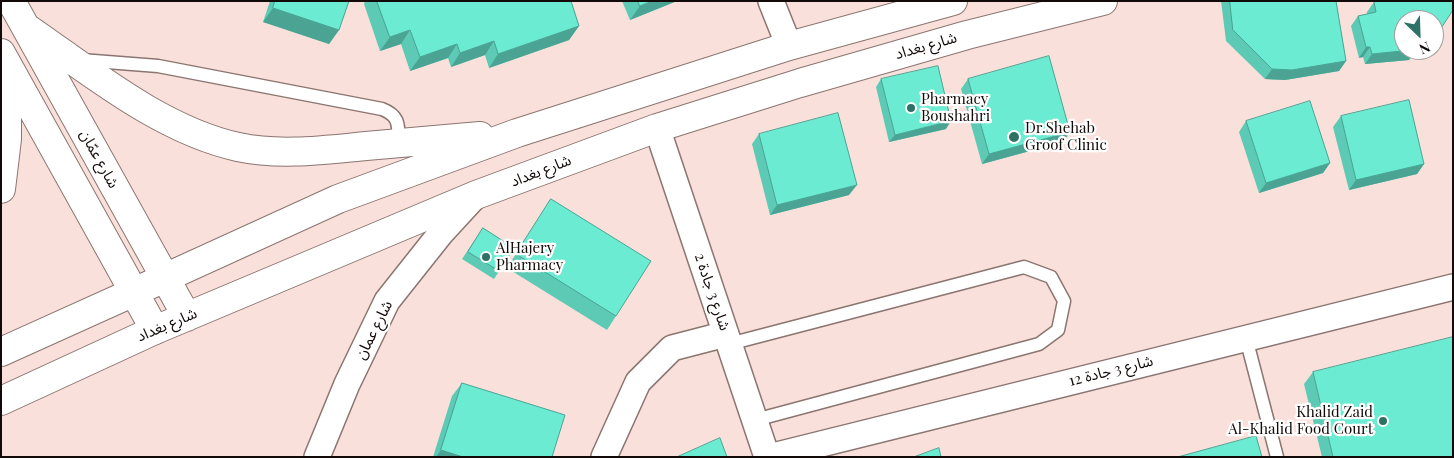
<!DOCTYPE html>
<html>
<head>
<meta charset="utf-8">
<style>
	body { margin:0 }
	#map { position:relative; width:1454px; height:458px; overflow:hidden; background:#f9e0da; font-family:"Playfair Display",serif }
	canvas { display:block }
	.frame { position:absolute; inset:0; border:2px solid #120a09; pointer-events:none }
	.north { position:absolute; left:1394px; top:10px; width:50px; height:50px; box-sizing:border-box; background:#fff; border:1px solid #a09d9d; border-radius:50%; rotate:156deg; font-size:14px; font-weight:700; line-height:20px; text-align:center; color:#120a09 }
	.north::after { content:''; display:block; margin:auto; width:18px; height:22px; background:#2e7265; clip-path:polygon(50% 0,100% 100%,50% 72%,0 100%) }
</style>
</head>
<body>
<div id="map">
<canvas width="1454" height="458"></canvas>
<div class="frame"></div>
<div class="north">N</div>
</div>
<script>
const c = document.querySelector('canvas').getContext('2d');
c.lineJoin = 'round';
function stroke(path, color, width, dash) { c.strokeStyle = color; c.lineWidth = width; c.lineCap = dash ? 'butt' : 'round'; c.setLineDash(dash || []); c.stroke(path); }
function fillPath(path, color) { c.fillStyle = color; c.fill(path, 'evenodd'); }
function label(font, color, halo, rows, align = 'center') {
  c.font = font + ' "Playfair Display","Noto Sans Arabic",serif'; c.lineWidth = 4.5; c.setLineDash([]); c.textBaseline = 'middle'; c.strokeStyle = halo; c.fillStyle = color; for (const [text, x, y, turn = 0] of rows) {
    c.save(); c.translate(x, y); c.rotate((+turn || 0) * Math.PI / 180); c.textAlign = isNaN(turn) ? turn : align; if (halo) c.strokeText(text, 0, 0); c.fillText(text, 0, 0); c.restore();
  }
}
const service = new Path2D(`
	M81,60l77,6 224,43c18,7 16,16 17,34
	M1246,338l31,119
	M729,344l295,-77 27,10 13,24 -6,29 -19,14 -284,76`);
const minor = new Path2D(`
	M771,1l18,45
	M657,128l110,329
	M317,457l30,-73 40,-83 54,-68 35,-38
	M604,457l34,-75 34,-34 54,-14
	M769,457l684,-170`);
const secondary = new Path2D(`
	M1,352l133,-60
	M1,401l154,-71`);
const primary = new Path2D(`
	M11,1l176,316
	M27,28c64,44 134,102 211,119 42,9 86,3 128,-1 38,-3 76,-7 114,-10
	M1,53l154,277 321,-135 181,-67 143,-45 167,-48 136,-34
	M1,189l6,-50v-72
	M134,292l204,-93 179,-66 272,-87 164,-45`);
stroke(service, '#8b7570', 15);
stroke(minor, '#8b7570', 28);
stroke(secondary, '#8b7570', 30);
stroke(primary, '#8b7570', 30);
stroke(service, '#fff', 12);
stroke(minor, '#fff', 25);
stroke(secondary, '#fff', 28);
stroke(primary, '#fff', 28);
fillPath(new Path2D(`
	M270,1h79l-10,29 -10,14 -66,-22z
	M365,1h206l8,25 -10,14 -80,28 -4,-13 -34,12 -3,-9 -38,13 -9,-27 -21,7 -16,-47z
	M622,1h55l-47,19z
	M1221,1h115l10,60 -7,10 -54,9 -20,-1 -39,-38z
	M1374,2l49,53 -10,-1 -4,6 -44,4 -2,-7 -4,1 -8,-32 7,-10 9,-2v-2z
	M881,79l65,50 -57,13 -13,-55z
	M968,79l95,63 -81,22 -21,-75z
	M1341,116l83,48 -7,10 -68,16 -16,-63z
	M1246,121l84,42 -7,10 -64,20 -20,-61z
	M759,134l90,61 -79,20 -18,-71z
	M551,199l65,117 -9,14 -100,-62z
	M483,228l31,20 -20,31 -32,-20z
	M1313,372l140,85h-131l-18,-73z
	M462,383l90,74h-119l19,-61z`), '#5ccab5');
fillPath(new Path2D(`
	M652,1h25l-47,19 10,-14z
	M273,8l66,22 -10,14 -66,-22z
	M579,26l-10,14 -80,28 9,-14z
	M410,30l-9,14 -21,7 10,-14z
	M494,41l-9,14 -34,12 9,-14z
	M457,44l-9,14 -38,13 10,-14z
	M1366,47h4l-7,10 -4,1z
	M1411,50h15l-3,5 -10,-1 -4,6 -44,4 7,-10z
	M1346,61l-7,10 -54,9 -20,-1 7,-10z
	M951,121l-5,8 -57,13 6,-7z
	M1070,132l-7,10 -81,22 7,-10z
	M1330,163l-7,10 -64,20 7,-10z
	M1424,164l-7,10 -68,16 7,-10z
	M857,185l-8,10 -79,20 7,-10z
	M441,450l22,7h-27z`), '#4ba493');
const building = new Path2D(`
	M275,1h74l-10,29 -66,-22z
	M377,1h194l8,25 -81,28 -4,-13 -34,12 -3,-9 -37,13 -10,-27 -20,7z
	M638,1h14l-12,5z
	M1230,1h106l10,60 -54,9 -20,-1 -39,-39z
	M1378,1h75v9l-19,29v-19h-30v30h8l-40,4 -2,-7h-4l-8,-31 18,-4 -2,-10z
	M1049,56l21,76 -81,22 -21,-75z
	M938,66l13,55 -56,14 -14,-56z
	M1409,100l15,64 -68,16 -15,-64z
	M1310,101l20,62 -64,20 -20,-62z
	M838,113l19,72 -80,20 -18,-71z
	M551,199l100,62 -35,55 -100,-62z
	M483,228l31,20 -15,23 -31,-19z
	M1453,337v120h-120l-20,-85z
	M462,383l103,32 -13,42h-89l-22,-7z
	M1256,436l6,21h-84z
	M720,438l7,19h-50z
	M939,448l2,9h-27z`);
fillPath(building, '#6bebd2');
stroke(building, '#4ba493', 1);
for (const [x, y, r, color] of [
	[911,108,5,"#2e7265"],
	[1014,137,6,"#2e7265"],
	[486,257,5,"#2e7265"],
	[1383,421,5,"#2e7265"]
]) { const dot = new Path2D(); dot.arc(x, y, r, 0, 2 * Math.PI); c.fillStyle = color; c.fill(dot); stroke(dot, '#fff', 2); }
label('15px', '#120a09', '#fff', [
	["شارع بغداد",926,46,-16],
	["شارع عمّان",99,159,61],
	["شارع بغداد",541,171,-21],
	["شارع 3 جادة 2",712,292,71],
	["شارع بغداد",167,325,-23],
	["شارع عمان",374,330,-63],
	["شارع 3 جادة 12",1111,371,-14]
]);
label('15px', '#120a09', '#fff', [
	["Pharmacy",921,99],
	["Boushahri",921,116],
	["Dr.Shehab",1025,128],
	["Groof Clinic",1025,145],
	["AlHajery",496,248],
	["Pharmacy",496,265],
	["Khalid Zaid",1373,412,"right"],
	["Al-Khalid Food Court",1373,429,"right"]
], 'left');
</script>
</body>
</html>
